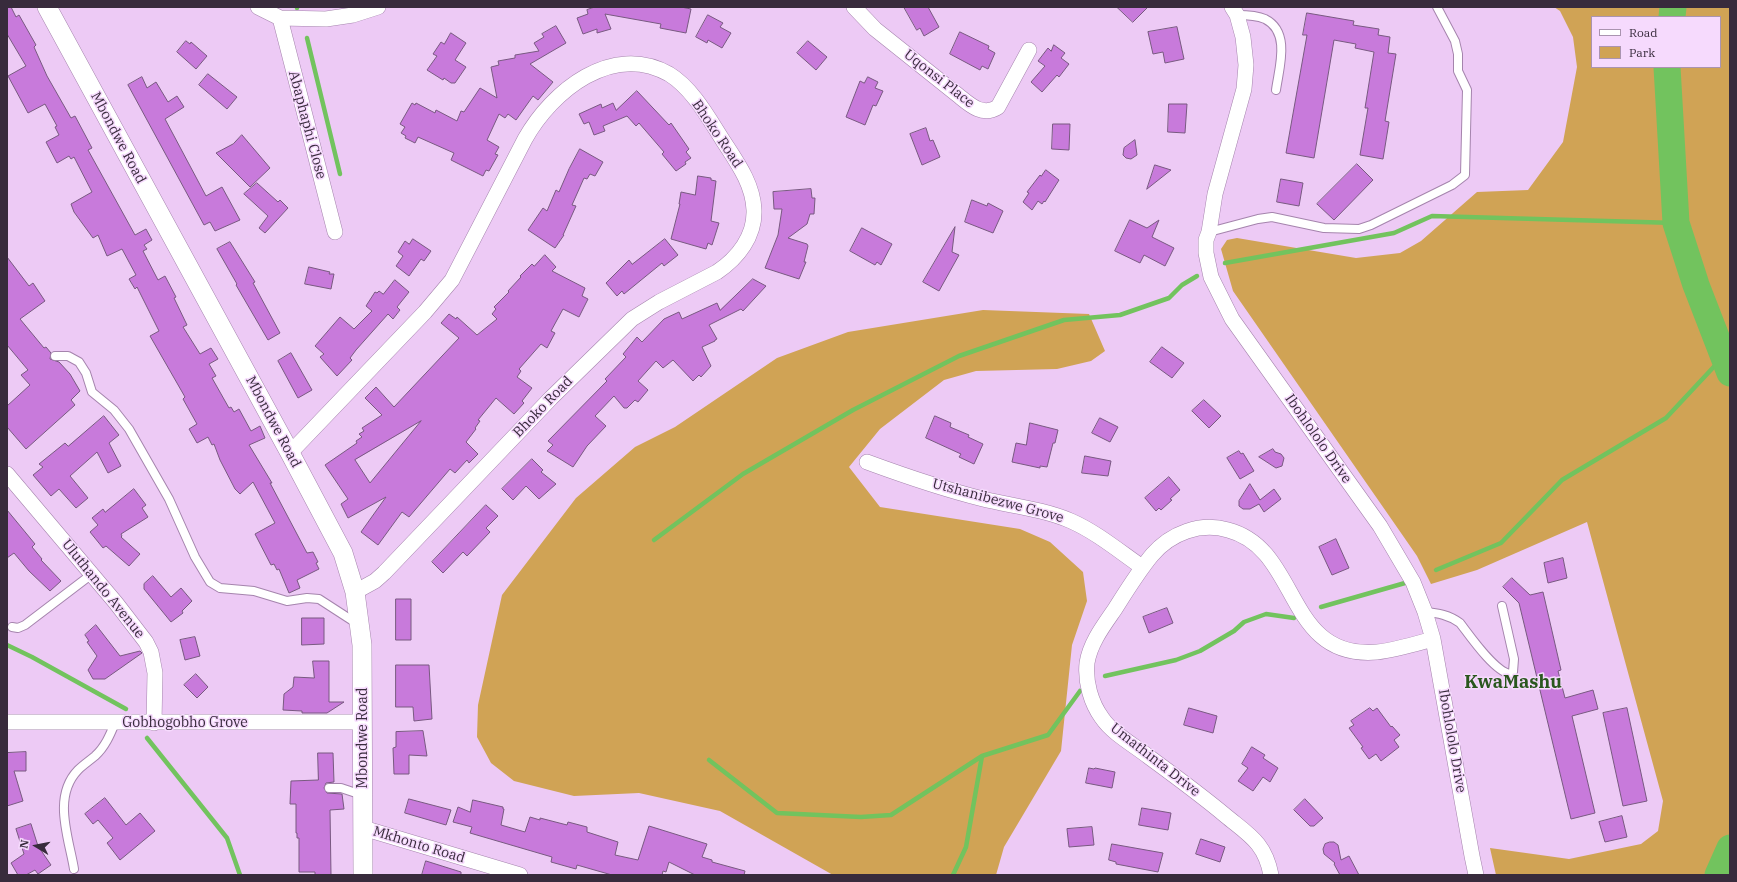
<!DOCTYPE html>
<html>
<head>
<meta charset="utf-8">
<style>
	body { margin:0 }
	#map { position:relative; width:1737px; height:882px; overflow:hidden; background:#edcaf5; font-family:"IBM Plex Serif",serif }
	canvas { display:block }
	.frame { position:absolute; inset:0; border:8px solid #382b3c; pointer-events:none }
	.legend { position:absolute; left:1591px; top:16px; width:130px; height:52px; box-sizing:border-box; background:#f6dafd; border:1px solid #aa94b0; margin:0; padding:5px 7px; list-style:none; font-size:12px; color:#382b3c }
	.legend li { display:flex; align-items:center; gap:8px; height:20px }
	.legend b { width:20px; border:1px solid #aa94b0 }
	.north { position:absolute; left:16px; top:826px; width:40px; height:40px; -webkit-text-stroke:3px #f6dafd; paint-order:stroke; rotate:280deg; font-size:11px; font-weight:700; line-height:16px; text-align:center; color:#382b3c }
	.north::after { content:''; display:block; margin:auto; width:14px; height:18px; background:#382b3c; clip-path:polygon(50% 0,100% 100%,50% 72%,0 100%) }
</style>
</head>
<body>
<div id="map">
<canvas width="1737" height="882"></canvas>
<div class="frame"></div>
<ul class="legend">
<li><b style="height:5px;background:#fff"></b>Road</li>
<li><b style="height:11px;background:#d0a355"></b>Park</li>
</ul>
<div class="north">N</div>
</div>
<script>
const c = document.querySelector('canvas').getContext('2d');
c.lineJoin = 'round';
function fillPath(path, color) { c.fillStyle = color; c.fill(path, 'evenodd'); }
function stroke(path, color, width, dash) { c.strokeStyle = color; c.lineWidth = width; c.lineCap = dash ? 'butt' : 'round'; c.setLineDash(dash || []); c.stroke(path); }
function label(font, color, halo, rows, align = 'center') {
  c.font = font + ' "IBM Plex Serif",serif'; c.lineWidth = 3; c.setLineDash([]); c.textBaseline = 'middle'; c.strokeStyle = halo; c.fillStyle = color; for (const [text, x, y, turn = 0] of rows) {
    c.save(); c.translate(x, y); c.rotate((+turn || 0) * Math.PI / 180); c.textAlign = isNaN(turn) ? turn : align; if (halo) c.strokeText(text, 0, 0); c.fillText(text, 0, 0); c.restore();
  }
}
fillPath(new Path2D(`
	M1554,7h176v868h-234l-6,-27 79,11 72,-15 17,-13 5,-30 -76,-279 -110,48 -46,14 -14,-28 -184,-265 -12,-42 6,-9 10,-2 119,20 44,-5 21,-12 56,-49 51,-2 35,-48 14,-75 -4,-30 -13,-26zM1592,17h128v50h-128z
	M983,310l106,4 16,37 -14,10 -34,8 -81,2 -32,9 -64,49 -31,38 31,40 140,22 30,13 33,30 4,29 -15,44 -11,106 -57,96 -8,28h-163l-113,-64 -81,-18 -65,3 -60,-15 -23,-18 -14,-26 1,-32 24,-110 74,-97 59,-51 40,-20 102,-69 71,-26z`), '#d0a355');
stroke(new Path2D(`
	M297,8v-1
	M307,38l33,136
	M1225,263l169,-30 38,-17 244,7
	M654,540l89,-66 110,-64 106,-54 105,-36 56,-5 49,-17 13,-13 15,-9
	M1436,570l65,-27 61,-63 104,-62 57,-61
	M1321,607l84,-24
	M7,645l25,12 94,52
	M1105,676l71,-16 24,-9 34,-20 10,-9 22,-8 28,4
	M147,738l80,100 13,37
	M709,760l68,53 84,4 30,-2 91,-59 66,-21 32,-44
	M953,875l13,-28 16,-91`), '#72c35e', 4.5);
stroke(new Path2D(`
	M1672,17l1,-10
	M1667,67l9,156 20,62 34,88
	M1718,875l12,-27`), '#72c35e', 27);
const building = new Path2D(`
	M7,7h4l5,10 3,-2 17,30 -2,2 13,29 24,42 4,-2 17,32 -4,2 47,85 11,-6 6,11 -8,5 3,4 -4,2 15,29 7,-4 11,21 -2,1 13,27 -4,2 17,27 11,-6 7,11 -9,5 7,12 -4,2 17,30 2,-1 3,5 5,-3 12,22 9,-5 5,12 -16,7 23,38h-2l37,70 6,-1 5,10 -2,1 3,6 -22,11 3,8 -11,5 -10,-24 -2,1 -3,-6 -3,1 -16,-31 20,-11 -22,-41 -13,12 -5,-5 -15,-29 -6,-16 -2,1 -4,-8 -11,6 -8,-14 8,-5 -14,-25 2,-2 -35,-61 9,-5 -22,-44 -2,2 -6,-10 7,-4 -14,-26 -15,7 -9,-21 -5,3 -19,-26 -3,-8 21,-12 -18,-35 -3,2 -2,-3 -12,7 -11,-21 13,-7 -4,-8 2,-1 -12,-22 -17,9 -20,-37 18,-10 -19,-32z
	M595,7h86l10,2 -5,24 -26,-5 1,-4 -56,-10 6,15 -14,4v-4l-14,5 -6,-16 11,-4 -1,-4z
	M904,7h24l11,20 -15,9 -4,-8 -3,2z
	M1117,7h31l-15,15z
	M1307,13l47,8 -1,4 26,4 -1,6 12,2 -2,16 8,1 -11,67 4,1 -6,37 -23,-4 8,-47h-3l9,-56 -19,-4 1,-4 -22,-4 -20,118 -28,-5 21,-118h-4z
	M708,15l15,8 -3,4 11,6 -9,15 -14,-8 -1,3 -11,-6z
	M556,26l10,17 -36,21 23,18 -15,18 -5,-4 -17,24 -8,-6 -3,4 -6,-4 -12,26 12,7 -4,7 3,1 -9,16 -3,-1 -3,6 -32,-16 3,-7 -36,-16 -3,6 -10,-5 1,-2 -5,-3 4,-6 -5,-3 12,-21 3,2 1,-2 19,10 1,-3 21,11 4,-10 3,1 16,-24 17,10 -6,-31 8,-2 -1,-4 17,-3v-3l24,-4 -5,-8 10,-6 -2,-3z
	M1177,27l7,32 -19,4 -2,-11 -10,2 -5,-22z
	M960,32l29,14 -1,3 7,4 -7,16 -6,-3 -2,4 -30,-16z
	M451,33l15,10 -11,17 11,7 -11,16h-4l-7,-5 -1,2 -16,-10 10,-14 -4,-2 8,-12 3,2z
	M186,41l4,3 1,-2 16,14 -11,13 -19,-17z
	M808,41l19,16 -11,13 -19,-17z
	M1054,45l11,8 -4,5 8,6 -10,13 -2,-2 -15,17 -11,-10 14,-16 -7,-5 10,-13 3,3z
	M208,74l29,23 -10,12 -28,-24z
	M142,77l5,11 9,-6 12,20 9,-6 7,11 -19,12 41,77 16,-9 18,33 -25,11 -5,-9 -6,3 -76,-140z
	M868,77l10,5 -3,6 8,3 -7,15 -3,-1 -8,20 -19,-8 14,-36 4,2z
	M637,91l32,34 2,-2 18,26 -3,3 5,6 -6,4 1,2 -10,7 -14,-17 2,-2 -25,-29 -3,3 -9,-10 -24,10 2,5 -11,4 -5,-13 -5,2 -5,-10 22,-10 1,4 11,-5 3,7z
	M1169,104h18l-2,29 -17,-1z
	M1053,124h17l-1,26 -17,-1z
	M926,128l4,13 3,-1 7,17 -18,8 -12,-31z
	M242,135l28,33 -20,19 -34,-34 17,-9z
	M1135,140l2,15 -6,4 -5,-1 -3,-3 1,-7z
	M580,149l23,13 -8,14 -5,-2 -3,5 -3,-1 -12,27 4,1 -13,29h1l-9,13 -27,-18 15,-22 4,3 9,-21 3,2 10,-23z
	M1357,164l16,16 -39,40 -17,-16z
	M1155,165l16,5 -24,19z
	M1046,170l13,10 -14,22 -1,-1 -2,3 -4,-3 -6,9 -9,-8 6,-9 -2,-1 13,-17 1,1z
	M698,176l13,2v2l5,1 -5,40 8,2 -7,22 -4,-2 -2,6 -35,-10 9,-35h-1l2,-12 14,3z
	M1281,179l22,4 -4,23 -22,-4z
	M257,183l21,19 2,-2 8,8 -23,25 -6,-5 9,-12 -24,-22z
	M811,189l1,9h3l-1,16h-4l-3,10 -19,14 19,6 1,2 -4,16h2l-7,17 -34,-11 13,-33 4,-26h-8l-1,-17z
	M972,200l15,6 1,-3 15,8 -10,22 -28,-11z
	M1130,220l17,8 12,-8 -7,17 22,11 -9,18 -21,-11 -4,8 -25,-12z
	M955,227l-3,25 7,3 -20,36 -16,-9z
	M862,228l30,16 -11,21 -4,-3 -2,3 -25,-14z
	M413,239l18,12 -7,10 -3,-2 -12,17 -13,-10 7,-10 -5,-4 7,-11 4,3z
	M665,239l13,16 -14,11 -2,-3 -38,31 -2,-3 -5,5 -11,-13 23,-23 3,4z
	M230,242l25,40 -2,1 27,50 -12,7 -32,-55 1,-1 -20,-35z
	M545,255l11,12 -4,4 33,17 -3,8 6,3 -9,18 -16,-8 -12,22 4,2 -8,15 -6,-4 -22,25 2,2 -4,6 15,11 -10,13 2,2 -10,11 -18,-16 -18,22 2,1 -5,7 1,1 -10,13 12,12 -9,9 -2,-3 -12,13 -5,-4 -41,48 -7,-5 -24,33 -17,-13 25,-35 -38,21 -7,-14 7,-5 -23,-34 32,-22 -1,-2 6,-4 -3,-3 5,-3 -2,-3 20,-13 -17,-17 11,-11 18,20 65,-69 -18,-15 8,-9 7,5 1,-2 20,18 20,-16 -5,-5 4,-5 -2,-2 15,-15 -1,-1 13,-14 -1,-1 12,-12 2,2zM421,421l-51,62 -15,-23z
	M7,257l22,29 4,-3 12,18 -25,18 24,29 2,-1 5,6 -1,6 9,3 11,12 10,17 -9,9 4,5 -49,44 -19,-22v-21l23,-21 -9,-10 7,-5 -21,-25z
	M309,267l21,5 -1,2h5l-3,15 -26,-5z
	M753,279l13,7 -23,25 -2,-2 -32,16 8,14 -2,1v1l-13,6 9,19 -10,11 -2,-2 -6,6 -20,-21 -10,8 -7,-7 -18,20 10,9 -10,12 -3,-2 -8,8h-3l-10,-12 -19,20 11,10 -19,20 -14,21 -26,-16 6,-6 -5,-4 59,-60 -2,-2 21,-22 -3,-3 14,-17 5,5 22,-23 15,-7 3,7 35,-16 3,7z
	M395,280l14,12 -12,15 3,3 -7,9 -5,-5 -32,36 -6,8 2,2 -15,16 -17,-19 4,-3 -9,-8 25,-29 14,12 18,-18 -6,-5 9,-14 2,1 2,-2 4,3z
	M1162,347l22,16 -12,15 -22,-16z
	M291,353l21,37 -14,8 -20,-37z
	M1204,400l17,16 -12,12 -17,-17z
	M104,416l15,19 -10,8 12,23 -13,7 -11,-21 -27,24 18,22 -12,10 -17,-19 -8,7 -18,-21 10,-8 -4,-3 26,-21 3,3z
	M935,416l16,7 -1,4 19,8 -1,2 15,7 -9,20 -15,-7 2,-3 -35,-16z
	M1100,418l18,9 -8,15 -18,-9z
	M1030,423l28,7 -3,13h-2l-6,24 -7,-1v2l-28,-6 4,-19 10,2z
	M1273,449l2,3 6,2 3,4 -2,8 -6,2 -17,-11z
	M1239,451l2,3 2,-1 11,18 -14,8 -13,-21z
	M1085,456l26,5 -3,15 -26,-3z
	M532,459l11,11 -2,2 15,12 -17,15 -13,-13 -13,14 -11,-11z
	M1169,477l11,13 -10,9 2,1 -11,10 -2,-2 -3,3 -11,-13z
	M1250,484l10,16 14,-11 7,10 -17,13 -5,-8 -9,5h-7l-4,-3v-5z
	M134,489l12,16 -4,3 6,9 -27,17 1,2 -1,1 19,17 -11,12 -23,-20 -3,2 -13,-16 8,-7 -6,-7 11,-9 2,3z
	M486,505l12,11 -12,12 4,4 -23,24 -4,-4 -20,21 -11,-11z
	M7,510l28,34 -3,3 10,12 -1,1 20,21 -11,10 -21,-20 -15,-18 -7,5z
	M1336,539l13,29 -17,7 -13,-28z
	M1563,558l4,20 -19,5 -4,-20z
	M153,576l18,21 10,-9 11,13 -10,10 1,2 -12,9 -27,-33v-5z
	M1512,578l18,17 13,-3 18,78 -3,1 7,27 28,-8 5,19 -26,7 23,97 -24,6 -52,-216 -16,-16z
	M396,599h15v41h-15z
	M1167,608l6,15 -24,10 -6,-16z
	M302,618h22v26l-22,1z
	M96,625l24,31 20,-5 2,2 -37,26h-12l-5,-9 9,-14 -10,-14 2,-1 -4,-6z
	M195,637l5,19 -15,4 -5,-20z
	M313,661h16v41h15l-17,11h-25v-2l-19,-1 1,-16 9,-7 1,-10 20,1z
	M396,665h33l3,54 -18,2 -1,-14h-17z
	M196,674l12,13 -11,11 -13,-13z
	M1189,708l28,8 -4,17 -29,-8z
	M1370,708l3,3 4,-3 14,19 1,-1 8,9 -6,5 5,7 -18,14 -5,-7 -7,5 -8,-11 2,-1 -14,-19 5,-3 -3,-4z
	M1627,708l20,93 -24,5 -20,-93z
	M423,731l4,25 -18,-1v19h-15l-1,-26 3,-1v-15z
	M1252,747l13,8 -2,3 15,10 -8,14 -7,-5 -10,14 -15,-10 10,-13 -6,-4z
	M26,752v19h-12l9,30 -16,5v-53z
	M318,753h15l1,29 -8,1 -2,5 3,5 15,1 2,15 -14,1 1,65h-16v-3h-16v-34h-2v-5h-1v-29h-6l1,-23 27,-1z
	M1089,768l5,1 1,-1 20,4 -3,16 -26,-5z
	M105,798l21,27 14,-12 15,18 -35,29 -13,-17 6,-5 -15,-18 -5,4 -8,-10z
	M409,799l42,11 -5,15 -41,-12z
	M1305,799l18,19 -9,8h-4l-16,-16z
	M473,800l30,7v2h1l-3,16 24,7 5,-15 10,3v-2l27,7 1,-3 19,5v5l31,10 -3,13 23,5 11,-34 58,18 -5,13 10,3v2l33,9 -1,4h-49l-26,-13 -3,10 -3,-1 -1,4h-50l-35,-10 -1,4 -25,-7 1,-5 -82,-24 2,-6 -19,-5 5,-15 12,5z
	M1142,808l29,5 -3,17 -29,-5z
	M1622,816l5,21 -22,5 -6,-20z
	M31,824l7,22 13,19 -13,9 -3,-4 -9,5h-8l-7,-12 13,-9 -8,-25z
	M1092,827l2,18 -25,2 -2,-18z
	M1201,839l24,8 -5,15 -24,-8z
	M1330,842h4l4,3 3,15 8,-4 10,19h-19l-6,-11 1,-1 -11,-9 -1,-5 2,-5z
	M1112,844l51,9 -5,19 -42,-8v-2l-7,-2z
	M426,861l35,11v3h-39z`);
fillPath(building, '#c87adb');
stroke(building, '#785980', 1);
const service = new Path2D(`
	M1237,15c9,0 19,0 28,4 26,13 14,49 11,71
	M1209,232l49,-13 14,-2 52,11 35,1 12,-4 81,-40 13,-10 2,-85 -9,-19v-17l-3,-13 -18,-34
	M55,356h13l11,6 7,11 6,19 22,18 15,19 40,70 26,58 15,25 10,6 34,3 33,10 20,-3 12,1 37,24
	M1425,612c13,1 24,3 35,11 10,13 34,48 50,51l3,-2 1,-13 -12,-53
	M12,627l6,1 7,-3 67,-51
	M329,788h12l21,7
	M74,869c-5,-31 -22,-72 4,-99 5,-5 11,-9 17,-14 10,-9 15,-21 20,-33`);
const minor = new Path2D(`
	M258,7l22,11 46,1 27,-4 25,-8
	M854,7l21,22 84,67c11,9 24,21 39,11l31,-57
	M1232,7l5,8 6,22 3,28 -2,24 -29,105 -6,38 -3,8v13l5,24 21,42 148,207 33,56 12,30 8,27 39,217 4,19
	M280,18l55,214
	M290,453l135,-141 27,-32 73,-141c27,-48 87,-97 144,-65 23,14 39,43 53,65 14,22 31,44 32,71 1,26 -16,48 -37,62l-58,30 -27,17 -81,79 -167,175 -9,8 -20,11
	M867,462c38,14 76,27 116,37 29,7 60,10 88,22 25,11 48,30 71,46
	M7,474l109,129 30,39 5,10 4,21 -1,50
	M7,722h356
	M363,828l157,47
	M1271,875c-6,-32 -22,-40 -45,-59 -25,-21 -51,-40 -77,-59 -15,-12 -36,-23 -47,-39 -11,-15 -17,-36 -15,-55 3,-20 17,-38 28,-54 12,-19 23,-37 37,-54 19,-22 48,-33 76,-25 73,19 56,130 149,122 19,-2 38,-8 56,-13`);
const tertiary = new Path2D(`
	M47,7l243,446 53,100 12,39 7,53 1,230`);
stroke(service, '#a584ad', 10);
stroke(minor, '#a584ad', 16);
stroke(tertiary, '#a584ad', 20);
stroke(service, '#fff', 8);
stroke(minor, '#fff', 15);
stroke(tertiary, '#fff', 19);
label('14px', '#382b3c', '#f6dafd', [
	["Uqonsi Place",939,79,38],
	["Abaphaphi Close",307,125,75],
	["Bhoko Road",717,134,56],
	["Mbondwe Road",118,138,62],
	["Bhoko Road",543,407,-46],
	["Mbondwe Road",273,422,62],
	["Ibohlololo Drive",1318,439,55],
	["Utshanibezwe Grove",998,501,15],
	["Uluthando Avenue",103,589,51],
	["Gobhogobho Grove",185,723],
	["Mbondwe Road",363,738,-90],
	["Ibohlololo Drive",1452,741,80],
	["Umathinta Drive",1155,760,38],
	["Mkhonto Road",419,845,17]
]);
label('bold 18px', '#2a571e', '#f6dafd', [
	["KwaMashu",1513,683]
]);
</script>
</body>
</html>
